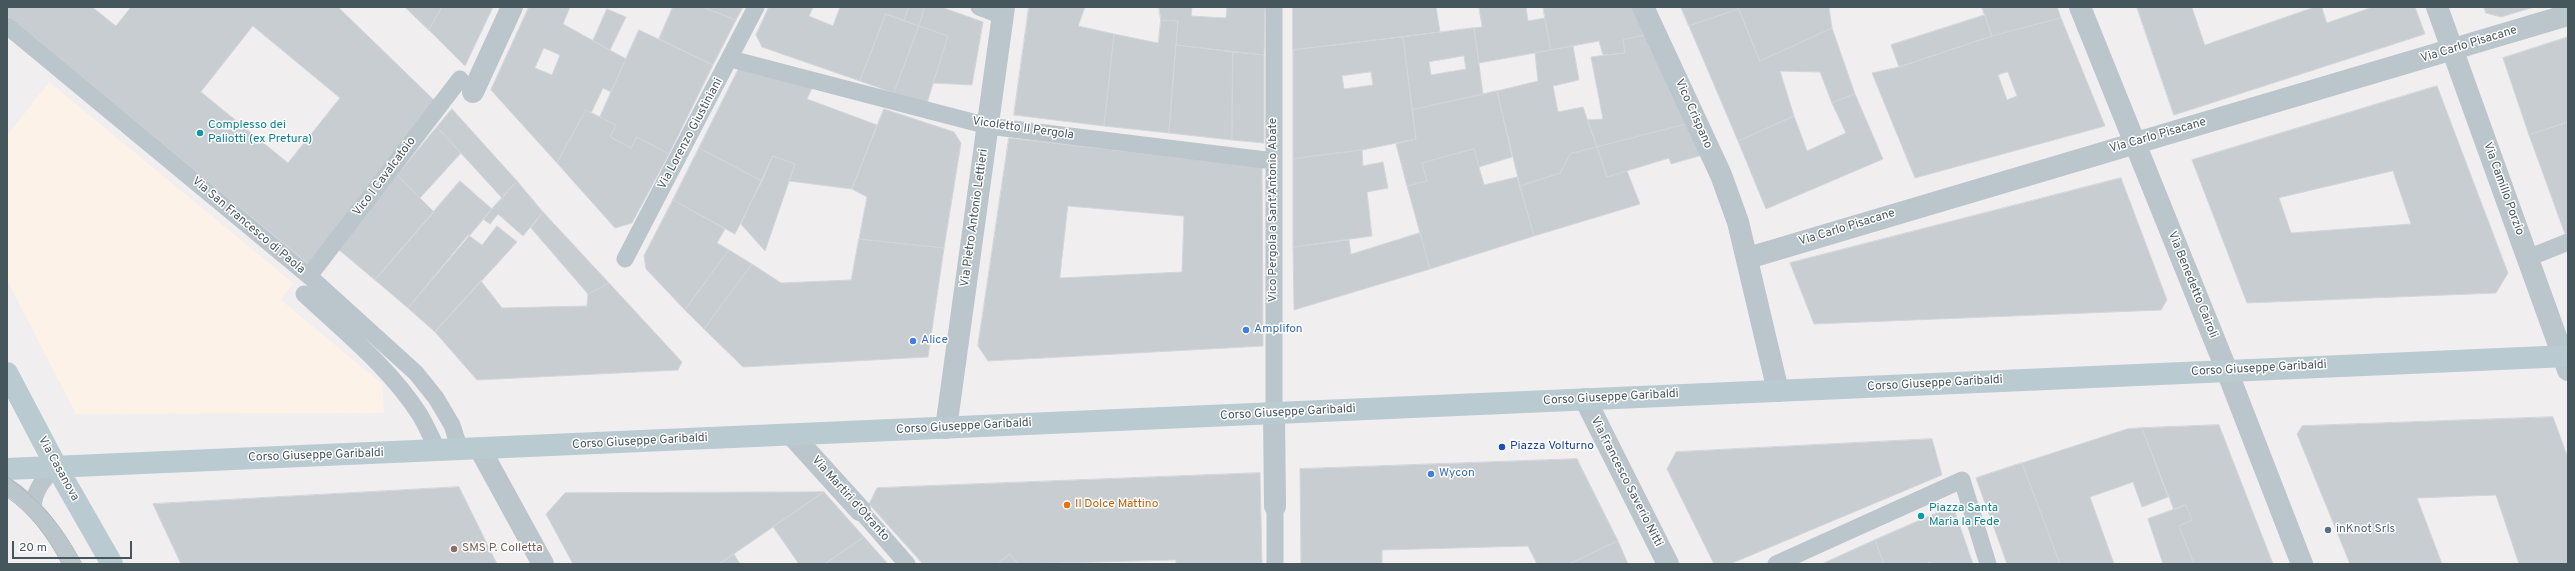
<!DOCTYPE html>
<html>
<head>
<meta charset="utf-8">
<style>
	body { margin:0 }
	#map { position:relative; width:2575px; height:571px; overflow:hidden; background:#f1eeef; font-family:Overpass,sans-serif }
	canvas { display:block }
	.frame { position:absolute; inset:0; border:8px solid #46565d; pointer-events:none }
	.scale { position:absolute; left:12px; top:541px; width:120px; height:18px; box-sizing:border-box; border:2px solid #46565d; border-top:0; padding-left:5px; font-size:12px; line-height:14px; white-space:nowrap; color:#46565d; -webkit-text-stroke:3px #fff; paint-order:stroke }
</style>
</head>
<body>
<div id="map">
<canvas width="2575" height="571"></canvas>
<div class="frame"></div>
<div class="scale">20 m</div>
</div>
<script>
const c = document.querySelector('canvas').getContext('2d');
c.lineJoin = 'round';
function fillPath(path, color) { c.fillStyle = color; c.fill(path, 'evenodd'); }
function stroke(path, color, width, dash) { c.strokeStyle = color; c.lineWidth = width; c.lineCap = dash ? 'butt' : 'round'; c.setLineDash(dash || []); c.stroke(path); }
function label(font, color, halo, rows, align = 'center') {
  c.font = font + ' Overpass,sans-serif'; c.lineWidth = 3; c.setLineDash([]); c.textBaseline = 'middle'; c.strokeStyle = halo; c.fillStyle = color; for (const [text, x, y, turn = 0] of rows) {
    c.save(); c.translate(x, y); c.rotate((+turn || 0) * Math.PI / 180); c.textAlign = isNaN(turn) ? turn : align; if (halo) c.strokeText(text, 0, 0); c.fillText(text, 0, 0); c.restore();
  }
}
fillPath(new Path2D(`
	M49,82l244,201 -12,17 101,84 2,29 -308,1 -69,-134v-144z`), '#fdf2e7');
const building = new Path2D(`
	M7,7h85l24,19 15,-19h207l98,95 -125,164 -304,-250zM253,26l87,72 -52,65 -87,-71z
	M405,7h37l-13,23z
	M442,7h51l-28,59 -36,-36z
	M529,7h41l-7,17 63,35 -15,33 -8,-4 -12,25 -5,-3 -29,53 -66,-73zM544,48l16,7 -8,20 -17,-7z
	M673,7h30l33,13 -23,45 -54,-26z
	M703,7h40l-7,13z
	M769,7h44l-4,9 24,10 7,-19h69l-5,14 -18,-7 -26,67 -98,-34 -6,-12z
	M909,7h16l-6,19 -15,-5z
	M925,7h16l42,15 -11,63 -39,-2 15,-47 -29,-10z
	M1029,7h56l-7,19 36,8 -10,92 -90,-11z
	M1159,7h33l-1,9 35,2 1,-11h38l-1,48 -88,-10 2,-24 -17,-1z
	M1293,7h143l4,25 -147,18z
	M1479,7h47l2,14 17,-3 6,32 -72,13 -5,-35 8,-1z
	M1543,7h94l13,27 -27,6 2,13 -22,2 -4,-14 -48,9z
	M1681,7h57l1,2 -50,17z
	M1738,7h91l3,21 -72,33z
	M1982,7h75l4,11 -69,18z
	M2137,7h278l10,27 -251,81z
	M2192,7h123l-110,38z
	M2322,7h51l-46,16z
	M2484,7h50l-33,10 -15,-4z
	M607,9l19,8 -16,33 -17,-9z
	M1739,9l21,52 72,-33 23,66 -23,9 -12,-31 -40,-1 14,45 -56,25 -49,-115z
	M886,14l33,12 -25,67 -34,-12z
	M1985,15l7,21 -93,31 -8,-22z
	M2061,18l44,108 -190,52 -43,-105 27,-6 93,-31zM2008,72l9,24 -10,4 -9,-25z
	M1161,20l17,1 -9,112 -65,-7 10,-92 44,9z
	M919,26l29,10 -21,67 -33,-10z
	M1474,28l9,66 -71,16 -9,-73zM1464,56l2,13 -35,6 -2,-13z
	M639,30l74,35 -44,89 -32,-17 -6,11 -21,-11 6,-12 -16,-8z
	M1650,34l41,89 -94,24 -10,-27 16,-1 -12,-62 34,-4 -2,-13z
	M1403,37l13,102 -54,11 -69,9v-109zM1371,72l2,13 -29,4 -2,-13z
	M2568,37v85l-39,13 -26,-77z
	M1176,45l57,7 -1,88 -63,-7z
	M1573,46l6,34 -26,6 5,26 25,-5 14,40 -27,7 -10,19 -40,13 -23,-95 41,-10 -3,-28z
	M1233,52l31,3v88l-32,-3z
	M740,66l72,22 -5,11 70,26 -25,64 -63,-8 6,-17 -22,-8 -11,25 -63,-33z
	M2437,86l71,187 -12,20 -249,10 -55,-143zM2393,171l18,53 -120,9 -12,-35z
	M1497,91l15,66 -33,10 -5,-18 -52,14 5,18 -20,5 -11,-42 20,-5 -4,-29z
	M1855,94l28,65 -117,50 -28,-68 56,-25 13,35 39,-18 -14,-30z
	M452,109l65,72 -15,17 -65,-71z
	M884,109l70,23 7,11 -17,105 -85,-9 8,-42 -15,-8z
	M586,110l30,15 -6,12 21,11 6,-11 32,17 -37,69 -17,5 -58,-65z
	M2568,122v110l-3,2 -36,-99z
	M1691,123l15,31 -35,10 -2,-6 -62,19 -10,-30z
	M437,127l24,26 -41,45 -23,-23z
	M1009,138l253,29 1,179 -275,15 -10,-15zM1068,206l116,10 -2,56 -122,6z
	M1597,147l10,30 20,-6 13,33 -106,32 -14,-50 40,-13 10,-19z
	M699,148l63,33 -27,53 -62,-34z
	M1474,149l10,36 33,-8 17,59 -104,33 -23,-83 20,-5 -5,-18z
	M1362,150l1,16 20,-4 5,26 -21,4 5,44 -79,11v-88z
	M773,156l22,8 -30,87 -24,-27z
	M397,175l37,37 -59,68 -37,-31z
	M2121,178l46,122 -6,10 -347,14 -24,-61z
	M460,181l32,28 -84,99 -33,-28z
	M517,181l26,31 -20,24 -25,-22 -8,10 -7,-5z
	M673,200l52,29 -8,14 12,7 -44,60 -39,-41 -2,-13z
	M543,212l66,71 -21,11 -57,-66z
	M497,226l20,16 -82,90 -27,-24 60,-73 14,10z
	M1420,233l10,36 -136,41 -1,-63 56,-7 2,14z
	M859,239l85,9 -16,109 -185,10 -39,-38 48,-65 29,19 70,-3z
	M729,250l23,14 -48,65 -19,-19z
	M481,281l21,27 85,-2 1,-12 21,-11 73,79 -4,8 -201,10 -42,-48z
	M2553,417l15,41v106h-49l-23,-69 -79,3 25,66h-92l-53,-130 5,-8z
	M2219,425l54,139h-79l-15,-38 13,-6 -6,-15 -12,5 -32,-82z
	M2142,428l26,69 -26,10 -9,-25 -43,15 24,67h-54l-38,-101 105,-34z
	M1932,439l10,36 -212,89h-16l-47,-95 9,-17z
	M1577,459l41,82 -49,23h-32l-9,-18 -146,4v14h-81l-1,-95z
	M2022,463l38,101h-53l-31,-86z
	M1260,473l2,91h-86v-4l-158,4 -8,-10 -12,10h-75l-54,-60 8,-16z
	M459,487l38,77h-316l-28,-60z
	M824,492l40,45 -39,27h-26l-26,-37z
	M824,492l-105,72h-146l-27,-50 19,-21z
	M2186,505l6,15 -13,6 15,38h-31l-15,-45z
	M1953,506l20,58h-42l-1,-2 -5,2h-41l-9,-24z
	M864,537l24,27h-63z
	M1875,540l9,24h-62z
	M1618,541l10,23h-59z
	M734,554l6,10h-21z
	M1010,554l8,10h-20z`);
fillPath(building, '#c8cdd2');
stroke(building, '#d2d6da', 1);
stroke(new Path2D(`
	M979,7l24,9
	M7,26l302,250 107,97 20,25 16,27 8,25
	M731,59l257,67 286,35
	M2528,258l40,-16
	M625,259l131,-252
	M309,276l151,-197
	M304,294c40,37 87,75 116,121 7,12 12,24 18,36
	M1274,413v-406
	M7,486c29,19 49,48 65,78
	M1275,506v58
	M33,507c1,-17 11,-28 23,-41
	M860,510l47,54
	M1776,564l186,-84 26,84`), '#bac6cc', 17);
stroke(new Path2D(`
	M1643,7l78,168 17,47 40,169
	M2080,7l147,364 75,193
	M2437,7l131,363
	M473,92l39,-85
	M1748,258l820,-243
	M1585,399l83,165
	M1274,413l1,93
	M946,428l58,-421
	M792,435l68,75
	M480,449l63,115`), '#bac6cc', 22);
stroke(new Path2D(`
	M7,373l49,93 56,98
	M7,469l2561,-113`), '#b9cad1', 22);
stroke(new Path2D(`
	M7,477c34,23 56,51 75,87
	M7,497c24,17 42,41 55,67`), '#b0b6b9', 1);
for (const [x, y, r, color] of [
	[200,133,4,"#0f9aa8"],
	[1246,330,4,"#3f7fe0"],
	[913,341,4,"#3f7fe0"],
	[1502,447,4,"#1a4fb4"],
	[1431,474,4,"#3f7fe0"],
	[1067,505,4,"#e8710a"],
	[1921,516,4,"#0f9aa8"],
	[2328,530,4,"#5c6f8a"],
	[454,549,4,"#8d6e63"]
]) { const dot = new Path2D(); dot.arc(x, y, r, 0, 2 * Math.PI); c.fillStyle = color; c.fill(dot); stroke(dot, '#fff', 1.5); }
label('12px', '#46565d', '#fff', [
	["Via Carlo Pisacane",2469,45,-17],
	["Vico Crispano",1693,114,66],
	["Vicoletto II Pergola",1023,129,8],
	["Via Lorenzo Giustiniani",691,134,-62],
	["Via Carlo Pisacane",2158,136,-16],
	["Vico I Cavalcatoio",385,177,-53],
	["Via Camillo Porzio",2503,189,70],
	["Vico Pergola a Sant'Antonio Abate",1274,210,-90],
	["Via Pietro Antonio Lettieri",975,218,-82],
	["Via San Francesco di Paola",248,226,40],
	["Via Carlo Pisacane",1847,228,-17],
	["Via Benedetto Cairoli",2192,285,68],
	["Corso Giuseppe Garibaldi",2259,369,-3],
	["Corso Giuseppe Garibaldi",1935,384,-3],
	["Corso Giuseppe Garibaldi",1611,398,-3],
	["Corso Giuseppe Garibaldi",1288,413,-3],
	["Corso Giuseppe Garibaldi",964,427,-3],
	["Corso Giuseppe Garibaldi",640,442,-3],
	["Corso Giuseppe Garibaldi",316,456,-2],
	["Via Casanova",58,469,61],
	["Via Francesco Saverio Nitti",1626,482,63],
	["Via Martiri d'Otranto",850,499,48]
]);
label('12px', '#0d838f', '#fff', [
	["Complesso dei",208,126],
	["Paliotti (ex Pretura)",208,140],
	["Piazza Santa",1929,509],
	["Maria la Fede",1929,523]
], 'left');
label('12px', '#366cbe', '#fff', [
	["Amplifon",1254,330],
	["Alice",921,341],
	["Wycon",1439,474]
], 'left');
label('12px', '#164399', '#fff', [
	["Piazza Volturno",1510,447]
], 'left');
label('12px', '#c56008', '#fff', [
	["Il Dolce Mattino",1075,505]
], 'left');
label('12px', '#4e5e75', '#fff', [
	["inKnot Srls",2336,530]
], 'left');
label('12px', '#785e54', '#fff', [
	["SMS P. Colletta",462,549]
], 'left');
</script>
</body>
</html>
